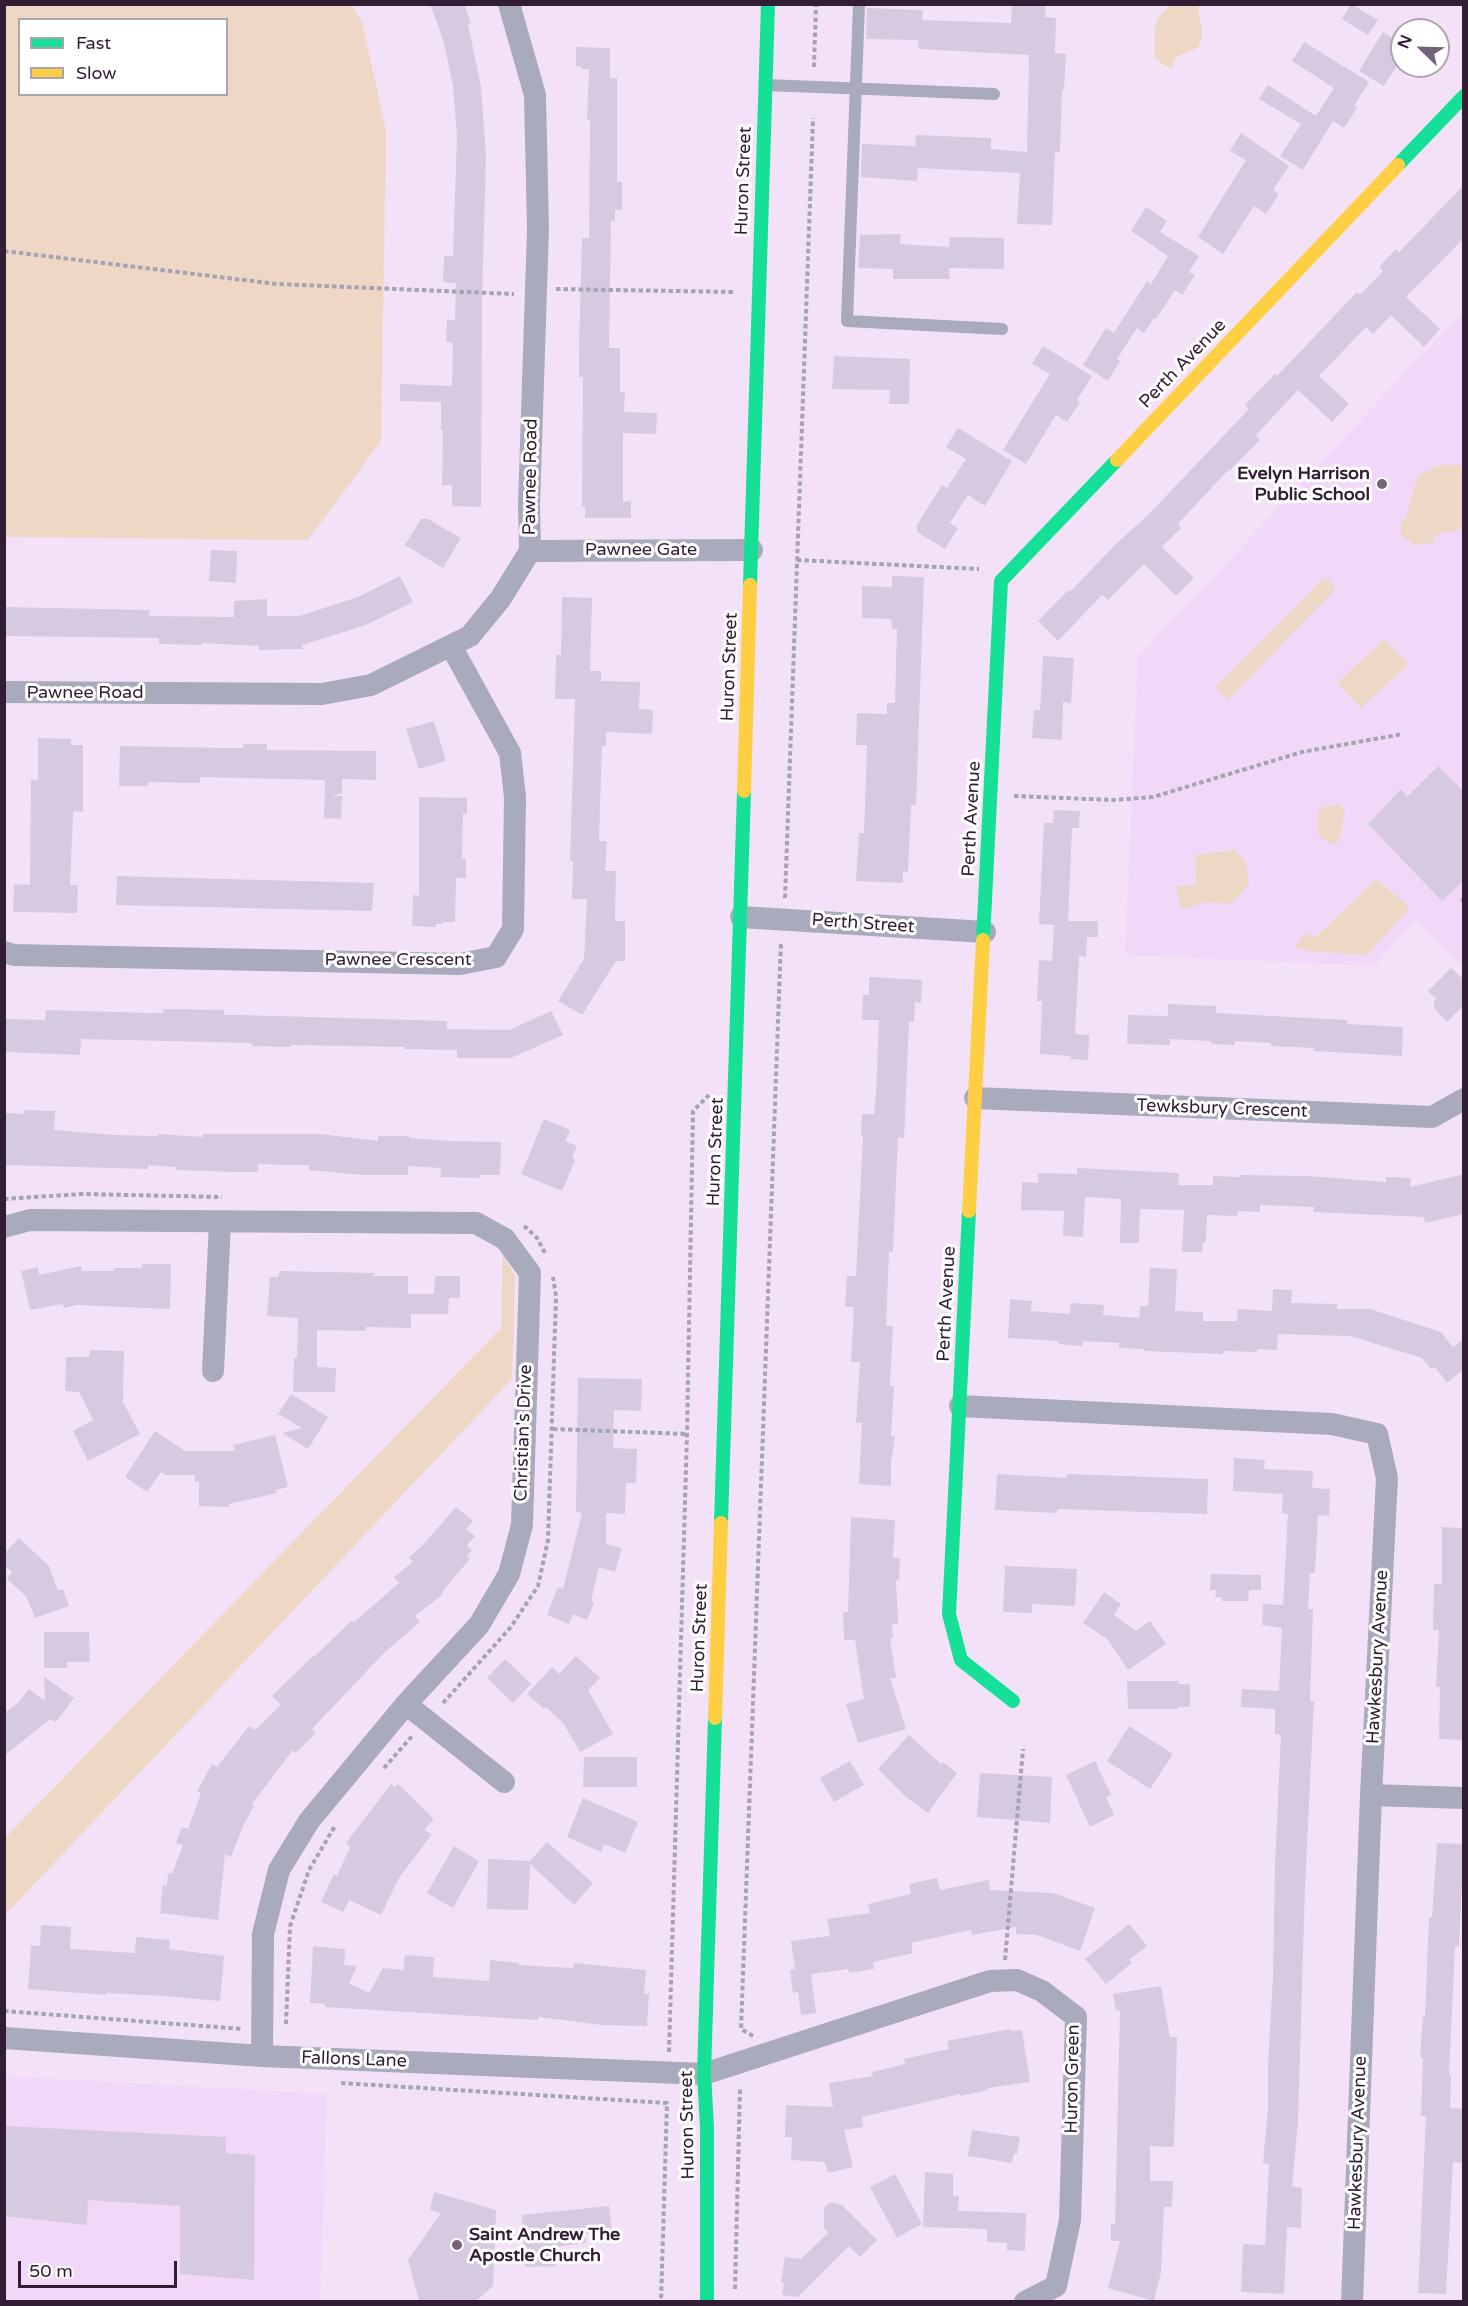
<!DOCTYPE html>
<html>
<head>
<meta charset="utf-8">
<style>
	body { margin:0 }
	#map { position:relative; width:1468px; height:2306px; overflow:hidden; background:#f3e2f7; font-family:"Varela Round",sans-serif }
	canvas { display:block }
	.frame { position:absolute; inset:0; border:6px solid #311e35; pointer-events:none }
	.legend { position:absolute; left:18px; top:18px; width:210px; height:78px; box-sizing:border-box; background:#fff; border:2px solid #ada5ae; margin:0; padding:8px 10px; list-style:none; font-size:18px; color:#311e35 }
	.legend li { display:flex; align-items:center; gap:12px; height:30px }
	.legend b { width:30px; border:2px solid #ada5ae }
	.north { position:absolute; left:1390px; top:18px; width:60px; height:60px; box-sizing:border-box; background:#fff; border:2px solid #ada5ae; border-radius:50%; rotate:293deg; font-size:16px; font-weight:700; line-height:24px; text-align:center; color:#311e35 }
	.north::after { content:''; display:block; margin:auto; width:21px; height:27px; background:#756379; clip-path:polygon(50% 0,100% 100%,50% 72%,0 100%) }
	.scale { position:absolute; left:18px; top:2261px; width:159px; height:27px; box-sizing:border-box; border:3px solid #311e35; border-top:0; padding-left:8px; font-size:18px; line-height:21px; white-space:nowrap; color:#311e35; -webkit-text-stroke:4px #fff; paint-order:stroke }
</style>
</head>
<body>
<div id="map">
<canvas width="1468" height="2306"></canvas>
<div class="frame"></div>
<ul class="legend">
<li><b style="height:8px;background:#16e098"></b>Fast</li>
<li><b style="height:8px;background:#ffcf43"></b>Slow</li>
</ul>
<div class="north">N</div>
<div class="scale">50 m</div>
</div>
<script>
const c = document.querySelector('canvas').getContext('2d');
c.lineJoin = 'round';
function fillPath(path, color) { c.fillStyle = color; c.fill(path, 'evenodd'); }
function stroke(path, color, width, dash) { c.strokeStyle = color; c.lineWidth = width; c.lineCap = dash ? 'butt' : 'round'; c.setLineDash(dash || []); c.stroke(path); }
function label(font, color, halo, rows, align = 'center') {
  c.font = font + ' "Varela Round",sans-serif'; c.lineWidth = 6; c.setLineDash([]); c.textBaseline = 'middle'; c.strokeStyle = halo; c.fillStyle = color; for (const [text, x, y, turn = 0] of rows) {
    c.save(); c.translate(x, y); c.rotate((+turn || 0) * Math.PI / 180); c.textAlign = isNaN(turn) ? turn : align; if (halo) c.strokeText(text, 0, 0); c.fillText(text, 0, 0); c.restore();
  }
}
fillPath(new Path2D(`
	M1463,311v655l-48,-46 -40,46 -250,-11 13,-298z
	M4,2076l323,18 -7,207h-315z`), '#f2d8f8');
fillPath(new Path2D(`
	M5,4h346l11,18 24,108 -5,311 -73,99 -303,-3zM20,20h206v74h-206z
	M1174,4l24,1 4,28 -3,14 -23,10 -4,11 -10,-4 -8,-8c4,-27 -7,-35 20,-52z
	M1442,465h21v63l-30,8 1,7 -19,2 -15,-10 1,-13 5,-5 12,-42z
	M1325,577l11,11 -108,112 -13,-13z
	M1384,639l24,25 -47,44 -24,-25z
	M1338,805l7,5 -6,31 -6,3 -11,-5 -4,-6 1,-23 7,-4z
	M1235,850l11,13 3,21 -18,20 -23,-2 -27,7 -5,-23 20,-1 -1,-30z
	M1376,879l34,29 -43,47 -61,-4 -12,-4 11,-13 11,3z
	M503,1255l12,21 -3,103 -507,536v-77l496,-510z`), '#efd7c6');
fillPath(new Path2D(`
	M430,4h34l7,19 -3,1 13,63 5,68 -4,146 -1,206 -29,-1v-21h-10l1,-55h-2v-28l-41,-1v-17l52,2 1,-43 -7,-1 1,-22h8l1,-37 -13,-1 1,-26h9l4,-120 -4,-51 -10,-46z
	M1012,4h34l-1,13 11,1 -1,35 11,1 -2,36 -2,-1 -2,63 -5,1 -3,72 -35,-1 3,-51 -102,-5 -1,13 -56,-4 1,-33 53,2 1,-11 75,3v11l36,3 2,-97 -110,-6 -1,-9 -52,-1 1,-31 56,2 -1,10 89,3z
	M1351,4l27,16 -10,15 -26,-16z
	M1383,32l19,12v8l-7,10 3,2 -14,22 -25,-15z
	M1304,42l65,40 -15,24 3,2 -13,20 -11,-7 -30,49 -23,-14 21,-32 -42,-25 9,-14 48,31 18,-28 -42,-27z
	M576,47l34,1v30h7v104h5v28h-7v11h-4l-2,127h11v44l5,1 -1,19 33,1 -1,21 -33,-1v69l8,-1v17h-46v-11h-3l1,-130h-4v-29l3,-110h7l1,-118h-3l2,-51h-8v-3h-5z
	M1241,133l48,33 -16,24 6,4 -13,20 -12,-8 -31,48 -25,-17 48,-77 -16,-9z
	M1464,185v53l-58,59 34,32 -16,18 -33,-32 -18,19 -7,-7 -47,49 30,28 -17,18 -34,-32 -42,45 4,5 -31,31 -1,-1 -50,54 3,4 -19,19 32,31 -18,18 -32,-32 -36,36 -6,-5 -44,46 -20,-20 30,-31 2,2 46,-48 31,-28 102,-107 -4,-4 30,-31 2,2 80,-84 3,3 23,-24 -4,-4 17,-18 3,3z
	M1146,207l21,14 -7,11 39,24 -10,16 6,3 -13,20 -7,-5 -19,29 -2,-1 -10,15 -7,-5 -20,31 3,2 -12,20 -25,-16 23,-37 8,5 33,-52 4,3 17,-28 -37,-25z
	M901,234l-1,10 49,3 1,-10 54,1v31l-55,-1 1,11h-57v-10l-35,-1 2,-33z
	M1043,346l49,30 -15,24 3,2 -13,20 -11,-7 -30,49 -23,-14 47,-76 -18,-10z
	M834,356l76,3 -1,45h-20l1,-14 -58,-1z
	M958,428l54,33 -27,45 -17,-11 -18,28 8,5 -13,21 -28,-17v-7l25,-40 5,3 19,-29 -20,-12z
	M421,519h7l33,19 -18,30 -38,-23z
	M211,550l26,1 -1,32 -27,-2z
	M400,576l13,26 -47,23 -64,20 1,4 -44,1v-4l-57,-3v2l-43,-1v-6l-155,-2v-29l146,3 -1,6 85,1v-16l33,-2v17h32l59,-19z
	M892,576l32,1 -8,228h-5l-3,67 -5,-1v12l-47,-2 3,-48h5l3,-88h-11l1,-32 30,1v-11h8l2,-74h-5l-1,-10 -29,-1v-32l30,1z
	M562,597l30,1 -2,73h11v10l39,1 -1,27 14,1 -1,24 -46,-2v14h-4l-3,95h8l-2,30h11l-1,50h10v40h-9l-34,54 -24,-14 26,-42 3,-60h-15l1,-38h-3l5,-162h-20l1,-44h5z
	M1043,656l31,2 -3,45 -8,-1 -1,38 -30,-2 2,-28h6z
	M434,721l12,40 -27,8 -13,-40z
	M38,738l33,1v6h12v67l-9,-1 -1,4 -3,70h8l-1,28 -64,-1 1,-28 16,1 1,-105h7z
	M243,744h24v6l109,1v29l-34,-1v14l-10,3h10l-1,23 -17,-1 1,-38 -125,-3v6l-52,-1v4h-29l1,-40 106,2h17z
	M1438,766l26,26v88l-22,21 -74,-77 33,-35 6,8z
	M419,797l48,1v16h-4l-1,45h4v19h-10l-1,44h-13v2h-6v3l-24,-1 1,-31 6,1z
	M1054,810l26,1 -1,17h-7l-4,93h30v16h-11l-1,20 -7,-1 -4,78 14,1 -1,25 -18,-1 1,-3 -31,-2 2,-53h-5l2,-41 13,1 2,-36 -15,-1 5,-101h9z
	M117,876l257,7 -2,28 -256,-6z
	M1451,968l13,12v25l-17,17 -13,-14v-6l2,-3 -8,-8z
	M869,977l53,3 -1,23 -6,-1 -1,20h-5l-5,116 -6,-1 -5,115h-4l-3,74h7l-3,60h4l-3,50h4l-4,27v23l-32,-2 3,-61h-6l4,-61h-9l3,-55h-9l2,-31h9l7,-140h-2l1,-22h12l2,-21 3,-73h-17l1,-25h6z
	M1168,1004l48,2v7l131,7v4l56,3 -1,29 -88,-5v-3l-43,-2v-3l-36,-2 -1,4 -22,-1 -2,-3 -40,-2v6l-40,-1 -3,-2 1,-27 40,1z
	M163,1009l61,1v5h16l207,6v8l62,1 42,-19 12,24 -52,23h-54v-8l-52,-1v-2l-114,-2v2l-39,-1v-3l-171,-4 -1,16 -76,-3v-33l41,1 1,-10 103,3h14z
	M24,1110l31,1 -1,19 60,5 44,1v-2l45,3v-3h117l58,7v-5h31v2l43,3 49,1 -1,33h-20v3l-40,-1 1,-9 -33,-2v9h-46l-53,-5v-5h-19l-32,-1v8h-23l-58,-2 -2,-3 -27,-2v4l-144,-4v-52l20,1z
	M544,1119l26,11 -5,11 12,5 -5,12 3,2 -13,31 -41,-17z
	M1077,1168l102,5 -1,12h35v-9l27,1v-2l68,1 78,6v-5l25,1 -1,9 54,-13v40l-39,9 -1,-6 -111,-5 1,-5 -54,-2v7l-22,-1 -1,5 -30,-1 -1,27h-3l-1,10h-20l2,-42 -44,-1 -1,34h-19l1,-44 -36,-2 -2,40 -20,-1 1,-25 -43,-1 1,-28 16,1v-10l39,1z
	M142,1264h29l-1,45 -93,-4 -13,3 -1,-4 -33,6 -9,-39 17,-4 1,8 42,-9 1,5h31l1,-3h28z
	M1150,1268l27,1 -2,42 28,1v9h34l1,-12 34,2 1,-22 19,1 -1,13 46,1v5h33l71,23 12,15 11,-8v30l-17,14 -12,-16 -4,2 -9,-11 -72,-22 -72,-2 -1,16 -19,-1 -1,3 -34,-1v3l-79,-3v-2l-25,-1v-5l-36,-2 -1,5 -24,-2 1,-3 -51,-3 2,-39 22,2 -1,10 39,3 1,-11 33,2 -1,10 36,3 1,-12h8z
	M280,1271l94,2v3h34v18h26l1,-18h25v22h-11l-1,16h-37v14l-45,-1v4l-49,-1v37l19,1 -1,24h-42l1,-34h3l1,-40 -31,-2 3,-39h8z
	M90,1350l34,1 -1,51 17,32 -52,27 -15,-30 20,-11 -14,-28 -14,-1 1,-34h23z
	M578,1378l64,1 -1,32 -27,-1 -1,38 24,1 -1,34h-10l-1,31 -19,-1v31l16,4 -7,24 -16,-5 -8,34 3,2 -7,17 -14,-6 -4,10 -22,-9 11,-28 5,2 19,-76 -6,-1z
	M291,1394l37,23 -20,32 -26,-16 20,-5 -24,-14z
	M155,1431l30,20h50l-2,-6 42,-10 13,52 -12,3 1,3 -48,11v3l-30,-1v-24h-4v-7h-30l-4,-3 -14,20 -22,-15z
	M1234,1458l31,2 -1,9 49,2 -1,17 18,1 -1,27 -11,-1 -3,58h-5l-2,36h5l-3,92h4l-9,185 -7,236 -6,64 10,2 -1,40 -14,-1 -3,67 -43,-2 2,-48 22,1 4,-81 -6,-1 5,-55v-43l5,-88 2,-113 6,-129 -6,-1v-25l-34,-2 1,-18 37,2 3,-63 -20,-3 1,-21 20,1 5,-91 -6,-1 1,-19 -50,-3z
	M997,1474l70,4v-4l141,5 -1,35 -149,-5 -1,4 -62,-3z
	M456,1507l17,14 -7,8 9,7 -8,9 5,5 -5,5 3,4 -28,33 1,2 -28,22 5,6 -36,31 -72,76 4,4 -20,20 -3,-3 -41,54 2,2 -11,20 -12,31 -6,-3 -7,66 -58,-7 3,-28 4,1 1,-13 4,1 11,-29 -7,-2 6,-16 6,2 13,-36 -4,-2 15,-27 5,3 32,-41 6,4 26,-25 -9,-9 41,-40 1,1 38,-37 2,2 45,-39 -5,-6 19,-15 -4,-5 12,-10z
	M851,1517l44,3 -2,38h7l-1,23 -3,-1 2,44h-6l1,14h-3l6,40h-6l16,51 -48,14 -12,-39 18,-5 -9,-59h-11l-1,-28h5z
	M1442,1527l22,1v212l-25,-1 1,-52h-4l3,-57h-6l1,-46h8z
	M19,1538l30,28 9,25 5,-2 6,17 -34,12 -9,-22 -19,-17 5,-7 -8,-7v-11z
	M1005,1566l72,3 -2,37 -43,-2v9l-29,-1z
	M1211,1574l50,1v15h-12l-1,11h-26v-4h-7l1,-7h-6z
	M1104,1592l17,12 -7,11 22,16 14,-10 16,23 -38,26 -20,-30 -25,-17z
	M44,1632h45l1,30h-23v6h-23z
	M576,1656l24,22 -12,12 25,44 -33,18 -17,-29 -17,-16 -2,2 -17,-15 25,-27 7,7z
	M505,1659l26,25 -18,19 -26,-25z
	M44,1677l30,21 -18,24 -6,-3 -46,37v-43l15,-11 10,-13 16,12z
	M1127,1681h52l-1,3h12v23h-12v2h-50z
	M1129,1726l44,28 -23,35 -43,-28z
	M909,1735l32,29 2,-2 14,11 -29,40 -23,-17 -27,-27z
	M584,1757h53v30h-54z
	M850,1761l14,24 -30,17 -14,-24z
	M1095,1761l16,34 -5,2 8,18 -24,12 -24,-52z
	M980,1773l72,4 -2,46 -73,-6z
	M391,1784l4,3 3,-3 36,35 -10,11 8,4 -33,44 -18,37 -32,-15 -6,12 -22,-10 13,-28 3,2 13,-29 -4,-4z
	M583,1798l55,24 -13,31 -21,-9 -3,8 -34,-15z
	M547,1842l46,41 -19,22 -44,-41 -2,46 -41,-1 1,-50 42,2z
	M1437,1843l25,1 1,15 -4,87h-4l-6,129 2,1 -1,32 14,1v21l-2,33 -9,-1 -7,132 -28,-1 8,-177h-5l2,-58 -3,-1 3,-41 2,1 4,-100h3z
	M454,1846l25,15 -26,47 -26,-15z
	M937,1878l3,12 49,-10 1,10 63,3 42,15 -15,43 -43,-16 -21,-1v-7l-44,8 -1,-5 -60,13 2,10 -40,9 1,7 -25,4 -1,-4 -37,5 5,39 -15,2 -3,-23 -5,1 -3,-23 5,-1 -4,-28 39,-5 -3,-17 43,-6 -2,-9 43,-10 -2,-10z
	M1129,1924l18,22 -18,14 3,3 -26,21 -21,-25z
	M41,1925l30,2 -1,22 65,4 1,-16 34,3 -1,9 55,7 -4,45 -55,-5 -59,-3v2l-78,-6 3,-44 9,1z
	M313,1946l32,3 -1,16 13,1 -8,17 20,10 14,-25 20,2 2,-15 29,2 -1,20 56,4 1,-21 29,3v2l54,3 1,-5 72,7 -2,24h5l-2,32 -45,-1 -64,-8v3l-213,-13v-3l-15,-1z
	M1161,1986l9,51h7l-1,44 -2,66 -24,-1v35h23l-1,26h-8l-3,65 -7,29 -46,-13 12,-47h-9v-17h4l5,-214 -4,1 -3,-17z
	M1010,2029l1,2 11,-1 8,52 -43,6 1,2 -28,6v-2l-98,23 1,10 -19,3 9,37 -25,6 -3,-11 -34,-2 1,-23h-7l1,-32 47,2 -4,-24 44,-7 -1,-4 33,-8 -1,-5 45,-10 -2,-8z
	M4,2126l222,11v16l29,2 -1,125 -74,-6v-68l-92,-6 -1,25 -83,-9z
	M972,2130l48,7 -3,17 -3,-1 -2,10 -44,-7z
	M925,2172l28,2v22h6l-1,15 68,2 -1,38 -18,-1v-7l-20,-1v-13l-64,-2z
	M895,2174l27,50 -25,14 -27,-51z
	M434,2192l62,18 -3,76 -17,15h-57l-11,-41 33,-47 -11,-3z
	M830,2202l12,3 35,35 -17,17 -11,-11 -51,51 -16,-2 2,-12 -3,-1 4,-25 16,2 27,-26 -4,-5v-20z
	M609,2206l3,25 -27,3 1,9 -31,4 1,19 -31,1 -3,-52z`), '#d6cae0');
stroke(new Path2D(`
	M814,67l2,-63
	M4,251l273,33 237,10
	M556,289l179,3
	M797,560l182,9
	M1014,796l99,4 40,-3 149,-45 101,-18
	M785,898l28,-780
	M1461,901l3,-1
	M4,1199l78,-5 140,3
	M524,1226l13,12 9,17
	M553,1429l134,5
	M443,1703l68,-76 27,-41 10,-46 8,-244 -3,-19
	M384,1768l29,-33
	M1005,1960l18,-211
	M4,2011l239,18
	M286,2024l4,-98 19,-56 26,-44
	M753,2036l-12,-7 40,-1088
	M669,2052l18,-618 6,-323 16,-16
	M341,2083l326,20 -6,199
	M735,2289l5,-201`), '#a5a4b3', 4, [4.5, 3]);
stroke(new Path2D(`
	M859,4l-12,317 155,8
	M766,85l228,9`), '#a9abbc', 12);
stroke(new Path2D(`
	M530,551l222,-1
	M4,692l318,2 49,-9 99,-49 31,-38 29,-47 -1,-46 9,-276 -3,-134 -26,-91
	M741,917l244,15
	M4,952l10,3 446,9 36,-7 17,-28 2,-132 -5,-44 -59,-107
	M975,1098l457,19 32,-18
	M4,1227l26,-7 446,3 29,16 25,34 -8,252 -13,49 -30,51 -73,79 -97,117 -30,49 -16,64 -1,122
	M213,1371l7,-149
	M960,1406l372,18 45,10 10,44 -16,317 -19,507
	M406,1704l98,78
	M1371,1795l93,3
	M4,2038l258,18 442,18 286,-93 27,-1 25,11 34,26 -6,203 -14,66 -31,16`), '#a9abbc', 22);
stroke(new Path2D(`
	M1398,165l66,-69
	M750,585l18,-581
	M983,940l18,-359 116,-121
	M969,1211l-20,403 12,46 52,41
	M721,1523l23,-732
	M707,2302v-175l-3,-53 11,-356`), '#16e098', 14);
stroke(new Path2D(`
	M1117,460l281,-295
	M744,791l6,-206
	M969,1211l14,-271
	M715,1718l6,-195`), '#ffcf43', 14);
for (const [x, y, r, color] of [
	[1382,484,6,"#756379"],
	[457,2245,6,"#756379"]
]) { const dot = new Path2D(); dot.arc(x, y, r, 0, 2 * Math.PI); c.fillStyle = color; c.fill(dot); stroke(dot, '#fff', 2); }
label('18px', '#311e35', '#fff', [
	["Huron Street",744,181,-88],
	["Perth Avenue",1183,364,-46],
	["Pawnee Road",531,477,-89],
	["Pawnee Gate",641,550],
	["Huron Street",730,667,-88],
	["Pawnee Road",85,693],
	["Perth Avenue",972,819,-87],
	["Perth Street",863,924,4],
	["Pawnee Crescent",398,960],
	["Tewksbury Crescent",1222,1109,2],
	["Huron Street",716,1152,-88],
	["Perth Avenue",947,1304,-87],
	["Christian's Drive",524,1433,-88],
	["Huron Street",700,1638,-88],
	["Hawkesbury Avenue",1378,1657,-87],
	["Fallons Lane",354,2060,2],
	["Huron Green",1073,2079,-89],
	["Huron Street",688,2125,-91],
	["Hawkesbury Avenue",1358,2143,-88]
]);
label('bold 18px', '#311e35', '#fff', [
	["Evelyn Harrison",1370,474],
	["Public School",1370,495],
	["Saint Andrew The",469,2235,"left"],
	["Apostle Church",469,2256,"left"]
], 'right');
</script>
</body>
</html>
